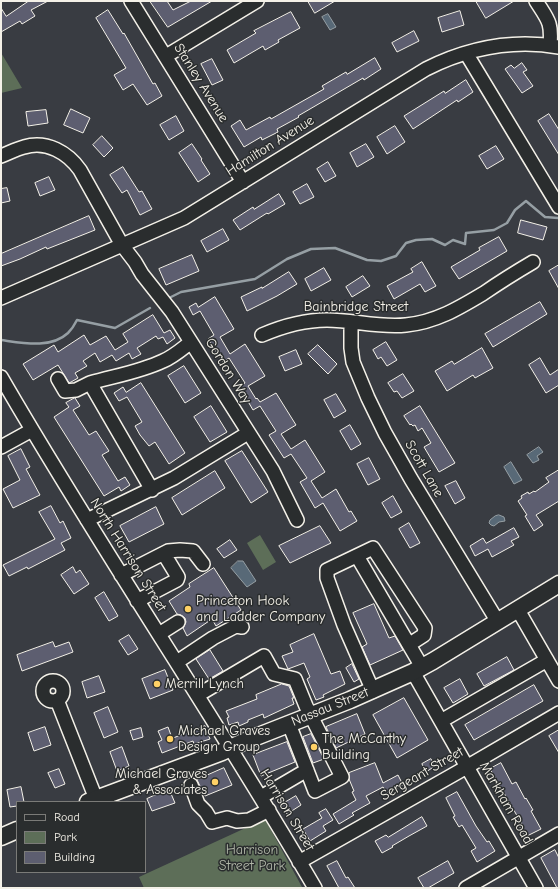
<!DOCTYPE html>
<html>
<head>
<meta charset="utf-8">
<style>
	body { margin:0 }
	#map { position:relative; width:560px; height:889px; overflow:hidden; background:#393c42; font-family:"Comic Neue",sans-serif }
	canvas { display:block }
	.frame { position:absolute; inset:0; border:2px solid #f4f1e8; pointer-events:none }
	.legend { position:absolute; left:16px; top:801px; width:130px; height:72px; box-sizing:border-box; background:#2a2d2e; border:1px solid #7b7b78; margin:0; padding:5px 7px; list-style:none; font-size:12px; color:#f4f1e8 }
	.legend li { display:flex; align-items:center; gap:8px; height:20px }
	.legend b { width:20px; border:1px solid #7b7b78 }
</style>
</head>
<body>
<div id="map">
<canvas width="560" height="889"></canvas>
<div class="frame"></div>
<ul class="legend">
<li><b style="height:5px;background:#2a2d2e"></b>Road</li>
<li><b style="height:11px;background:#5d6e58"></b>Park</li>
<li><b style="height:11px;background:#5d5e70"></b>Building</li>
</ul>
</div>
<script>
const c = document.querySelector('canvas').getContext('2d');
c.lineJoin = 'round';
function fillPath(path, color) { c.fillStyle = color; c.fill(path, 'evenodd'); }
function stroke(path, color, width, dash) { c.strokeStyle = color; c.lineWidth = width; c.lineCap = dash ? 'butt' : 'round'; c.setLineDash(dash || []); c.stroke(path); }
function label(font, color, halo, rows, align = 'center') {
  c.font = font + ' "Comic Neue",sans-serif'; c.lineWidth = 3; c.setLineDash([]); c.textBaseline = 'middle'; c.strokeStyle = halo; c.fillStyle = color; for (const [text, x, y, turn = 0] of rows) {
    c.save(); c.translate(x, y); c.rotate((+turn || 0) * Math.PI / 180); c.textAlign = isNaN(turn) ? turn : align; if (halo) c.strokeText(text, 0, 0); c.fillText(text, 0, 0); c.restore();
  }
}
fillPath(new Path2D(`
	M1,53l2,3 19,32 -21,5z
	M260,535l16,27 -13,8 -16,-27z
	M265,819l37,68 -3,1h-155l-5,-11z`), '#5d6e58');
const water = new Path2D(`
	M328,14l8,13 -6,3 -8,-13z
	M539,447l4,5 -6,4 2,4 -6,3 -6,-8z
	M511,462l11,18 -8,4 -10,-17z
	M499,515l5,2 1,4 -6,1 -5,4 -3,-1 -2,-2 1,-3 5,-4z
	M238,561h5l13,20 -9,6 -16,-19z`);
fillPath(water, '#586977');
stroke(water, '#969fa4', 1);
stroke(new Path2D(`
	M171,297l10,-5 74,-13 32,-20 24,-10 24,-1 32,12 14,1 15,-5 10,-13 10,-3 16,-1 13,6 8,-5 12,4 1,-11 28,-3 13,-7 8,-13 11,-9 19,16 13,1
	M1,340c22,3 50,9 67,-7 4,-4 7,-9 9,-13l38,8 35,-20`), '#969fa4', 2.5);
const building = new Path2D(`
	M29,1h19l-17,9 4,6 -13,8 -2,-3 -19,11v-24l5,8z
	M150,1h17l6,9 18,-9h21l-44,26z
	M308,1h27l-20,12z
	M476,1h38l-28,17z
	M108,10l15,24 1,-1 29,51 2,-1 7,13 -15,9 -14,-21 -10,6 -9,-15 12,-7 -30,-50z
	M460,11l4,14 -22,7 -4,-14z
	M291,12l9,16 -22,12 1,2 -14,8 -2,-4 -29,17 -7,-13 29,-17 -2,-2z
	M414,31l5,10 -22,11 -5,-9z
	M375,58l6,11 -17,11 -1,-2 -65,38 1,1 -22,12 1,3 -16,8 -1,-3 -17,10 -13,-21 9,-6 6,10 24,-13 1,2 53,-30 -2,-3 24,-14 1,2z
	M212,59l11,21 -11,5 -11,-21z
	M522,63l5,7 -4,2 10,14 -11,7 -17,-24 6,-4 3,3z
	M466,80l7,12 -15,10 -1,-2 -44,29 -9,-13 40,-25 1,2z
	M71,109l19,9 -7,15 -19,-8z
	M46,110l2,13 -20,3 -2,-14z
	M549,114l10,16v25l-21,-34z
	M176,116l8,15 -15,9 -9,-15z
	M395,126l10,16 -18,12 -10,-17z
	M102,136l11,12 -9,9 -11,-12z
	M192,144l10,15 -1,1 9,14 -12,8 -19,-29z
	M366,144l8,13 -17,10 -7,-14z
	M496,146l8,13 -17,10 -8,-13z
	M328,162l8,14 -11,6 -8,-13z
	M123,167l16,25 3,-1 10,18 -12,6 -13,-25 -5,3 -12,-18z
	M49,177l6,13 -15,6 -5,-13z
	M307,184l7,13 -14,7 -7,-12z
	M7,188l3,13 -9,2v-14z
	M279,194l6,10 -17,10 -1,-1 -27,17 -7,-10 20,-13 1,2z
	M89,216l6,14 -48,19 -1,-2 -26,12 -19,7v-12z
	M521,220l26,7 -4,13 -25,-7z
	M223,229l6,11 -22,12 -6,-11z
	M499,237l8,14 -48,28 -8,-12 29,-17 -1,-2z
	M192,255l7,16 -33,14 -7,-16z
	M422,262l14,24 -11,6 -5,-8 -26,15 -7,-13 26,-14 -2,-3z
	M559,265v24l-10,-18z
	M324,268l7,12 -20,11 -6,-12z
	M289,272l8,12 -20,12 -30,15 -6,-14 21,-10v1z
	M363,276l7,10 -18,11 -6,-10z
	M215,297l19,32 -14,8 10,17 15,-10 20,32 -17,10 8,13 1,-1 3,4 16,-9 20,32 -15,9 10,15 14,-9 20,32 -14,9 11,17 14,-9 13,23 2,-1 6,10 -17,10 -17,-28 -8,5 -15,-26 7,-4 -16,-24 -7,4 -15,-23 7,-4 -16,-25 -7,4 -14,-24 6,-3 -16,-25 -6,4 -15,-23 6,-4 -14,-24 -7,4 -4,-8 7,-4 2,4z
	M540,302l7,12 -54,33 -8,-13z
	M153,315l11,18 6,-3 5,8 -8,6 -4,-7 -5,2 -2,-3 -19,12 4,6 -9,5 -3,-6 -13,8 -4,-6 -12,7 -5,-9 -12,8 4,5 -12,7 3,5 -7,4 -2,1 -11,-18 -25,15 -10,-16 31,-19 4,7 26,-17 6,10 16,-9 9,14 13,-8 -5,-8z
	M386,342l11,18 -10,6 -6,-9 -3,2 -5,-9z
	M318,345l19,19 -9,10 -20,-20z
	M482,348l11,20 -18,10 -2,-3 -26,16 -12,-20 17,-10 2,3z
	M296,350l6,14 -17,7 -6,-14z
	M540,358l10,17 9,-6v16l-13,8 -17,-28z
	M184,366l17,27 -16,10 -17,-27z
	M403,374l11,17 -12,7 -5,-7 -3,1 -6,-9z
	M141,383l44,70 -16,11 -14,-22 -6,4 -9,-11 -5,-9 7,-4 -15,-25 -8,4 -5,-8 9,-6 3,5z
	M336,394l10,17 -12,7 -10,-18z
	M75,398l5,8 -7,4 16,25 7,-4 13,20 -7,4 16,26 7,-4 5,8 -9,6 -2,-4 -15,9 -50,-79 15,-10 -3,-4z
	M211,406l16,26 -17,10 -16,-25z
	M420,406l35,57 -16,9 -15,-25 7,-4 -9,-15 -4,3 -3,-6 -2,1 -2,-2 -1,1 -6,-9z
	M350,425l11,19 -10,6 -11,-19z
	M21,449l9,18 -4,2 14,26 -27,13 -10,-19 17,-9 -12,-24z
	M242,451l26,41 -17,11 -26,-42z
	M369,458l11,21 -12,6 -11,-21z
	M559,470v31l-23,14 7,10 -9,6 -9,-15 2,-1 -9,-14 4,-3 -1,-2 7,-4 1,2 5,-3 1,1 14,-10 -3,-4z
	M215,471l10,17 -43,27 -10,-17z
	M456,481l9,17 -10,6 -10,-18z
	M393,496l9,16 -11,6 -9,-15z
	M51,506l9,17 3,-2 8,17 -10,5 4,7 -37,19 -1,-2 -18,9 -6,-11 52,-26 -16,-27z
	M156,507l8,17 -35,18 -9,-16z
	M409,523l11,20 -10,5 -11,-19z
	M320,526l11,17 -41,20 -11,-17z
	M514,528l5,9 -8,4 3,4 -22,12 -4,-8 -13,7 -5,-10 13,-8 3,5z
	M230,540l7,10 -13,8 -7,-9z
	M73,567l3,6 4,-3 9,14 -15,10 -13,-19z
	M214,568l27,42 -25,16 -4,-7 -25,17 -4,-8 3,-6 -1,-4 -4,-3 -4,-1 -8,-13 21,-14 -1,-3z
	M104,592l14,24 -9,5 -14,-23z
	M374,604l15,34 6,-2 8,14 -33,15 -8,-18 5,-3 -14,-31z
	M314,634l17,40 9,-3 5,13 -22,11 1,2 -8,3 -9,-21 3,-2 -6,-14 -16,6 -6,-13 11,-4 -3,-7z
	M129,635l9,14 -10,6 -9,-14z
	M53,642l2,5 14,-5 4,10 -51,19 -5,-16z
	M210,650l13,21 -14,8 -13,-20z
	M507,657l7,13 -30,16 -7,-12z
	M352,664l7,15 -5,3 -8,-14z
	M165,670l8,20 -23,9 -8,-20z
	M99,676l6,16 -18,6 -5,-16z
	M460,679l8,15 -15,9 -9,-15z
	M282,684l7,2 5,12h-2l2,6 -30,14 -1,-4 -15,6v2l-9,4 -1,-4 -9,3 -2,-7 2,-1 -3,-6 31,-12 -1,-4z
	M534,685l9,16 -69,39 -9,-15z
	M404,698l24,42 -31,18 -24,-43z
	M108,707l10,25 -14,6 -10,-25z
	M357,714l8,20 -29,14 -10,-21z
	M205,726l5,13 -16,5 -1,-3 -31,12 -4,-11 4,-2 -4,-9 10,-4 4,11z
	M45,727l6,18 -17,6 -6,-18z
	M141,728l2,9 -10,3 -3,-9z
	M559,730v23l-10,-17z
	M311,734l13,25 -11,4 -10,-26z
	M287,742l8,20 -34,14 -8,-21z
	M122,747l7,19 -12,5 -7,-19z
	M431,759l4,7 -9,6 -4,-8z
	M375,763l8,20 15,-8 5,10 -16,8 -4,-6 -17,9 4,7 -18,10 2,2 -15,9 -6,-10 23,-14 -4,-8 2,-1 -5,-12v-6z
	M501,763l11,21 4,-2 9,17 1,-1 7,12 -2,1 10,18 -16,8 -5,-10 3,-1 -33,-57z
	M224,768l8,17 -27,11 -8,-16z
	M59,769l6,15 -10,4 -7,-15z
	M21,787l3,15h-7v4l-7,1 -3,-17z
	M169,789l6,14 -23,8 -5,-12z
	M457,792l19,34 11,16 2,-1 6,10 -18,11 -6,-11 5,-3 -14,-23 -3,2 -6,-10 2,-1 -9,-18z
	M296,796l5,9 -14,9 -6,-9z
	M326,809l7,11 -10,6 3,5 -16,10 -7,-12 19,-11 -3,-5z
	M422,817l5,9 -18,10 -17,10 1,1 -11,6 -7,-12 11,-6 2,2z
	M555,850l4,8v30h-2l-16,-30z
	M337,861l9,17 2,-1 7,11h-16l-12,-22z
	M448,861l6,12 -26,15h-4l-6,-10z`);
fillPath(building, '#5d5e70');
stroke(building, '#f4f1e8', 1);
const minor = new Path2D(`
	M131,1l112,181
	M536,1c12,19 16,21 14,44
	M466,53l93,154
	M166,56l91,-55
	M1,156c8,-3 15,-7 23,-9 23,-7 44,6 56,23l42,75 13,17 7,12 30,38 101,159 24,49
	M1,298l183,-80 242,-149c42,-21 87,-30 133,-22
	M351,322v26l2,14 15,36 17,35 26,46 87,143
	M262,335c21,-9 42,-15 65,-15 26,0 52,8 79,5 30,-3 53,-17 78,-32 16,-11 32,-21 49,-31
	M1,377c100,173 213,338 314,511
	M58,379l7,12 11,-1 14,-7 62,107
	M90,383c24,-7 50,-11 73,-22 10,-4 19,-12 28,-19
	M1,447l31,-17
	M87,520l87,-42 74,-45
	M357,556l65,111
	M121,575l47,-24 12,-1 13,1 10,13
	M137,601l40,-21 1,-3 -14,-23
	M518,610l41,71
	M159,634l19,-12
	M177,662l36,-24 23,-12 6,1
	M413,672l123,216
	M43 691a10 10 0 1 1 20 0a10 10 0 1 1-20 0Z
	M373,691l-29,-66 -17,-47v-8l46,-22 52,80 -1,7 -14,9
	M198,695l66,-39 10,18 21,5 11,27 36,71 -27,14 -26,-67
	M57,700l39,99
	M441,721l106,-61
	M191,785l7,19 8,8 6,10 15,-4 10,3 12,-1 20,-10
	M261,797l46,-27
	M299,862l159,-90 101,-59
	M466,888l93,-54`);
const major = new Path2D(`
	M88,802l134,-50 21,-10 107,-42 63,-28 20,-11 126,-77
	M1,837l16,-7`);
stroke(minor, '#f4f1e8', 16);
stroke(major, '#f4f1e8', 19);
stroke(minor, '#2a2d2e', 13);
stroke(major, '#2a2d2e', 16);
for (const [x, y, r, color] of [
	[188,609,4,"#ffd166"],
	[157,684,4,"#ffd166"],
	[170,739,4,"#ffd166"],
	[314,747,4,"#ffd166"],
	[215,782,4,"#ffd166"]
]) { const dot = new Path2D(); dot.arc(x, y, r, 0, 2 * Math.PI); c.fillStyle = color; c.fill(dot); stroke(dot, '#2a2d2e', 1.5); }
label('14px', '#f4f1e8', '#2a2d2e', [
	["Stanley Avenue",201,83,58],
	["Hamilton Avenue",270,146,-32],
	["Bainbridge Street",356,307],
	["Gordon Way",228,371,58],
	["Scott Lane",424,469,60],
	["North Harrison Street",128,555,58],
	["Nassau Street",330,707,-22],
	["Sergeant Street",422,774,-30],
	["Markham Road",506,803,60],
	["Harrison Street",287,810,59]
]);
label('14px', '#f4f1e8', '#2a2d2e', [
	["Princeton Hook",196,601],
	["and Ladder Company",196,617],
	["Merrill Lynch",165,684],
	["Michael Graves",178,731],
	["Design Group",178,747],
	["The McCarthy",322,739],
	["Building",322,755],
	["Michael Graves",207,774,"right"],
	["& Associates",207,790,"right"]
], 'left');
label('14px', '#b0b6a7', '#2a2d2e', [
	["Harrison",252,850],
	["Street Park",252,866]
]);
</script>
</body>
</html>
